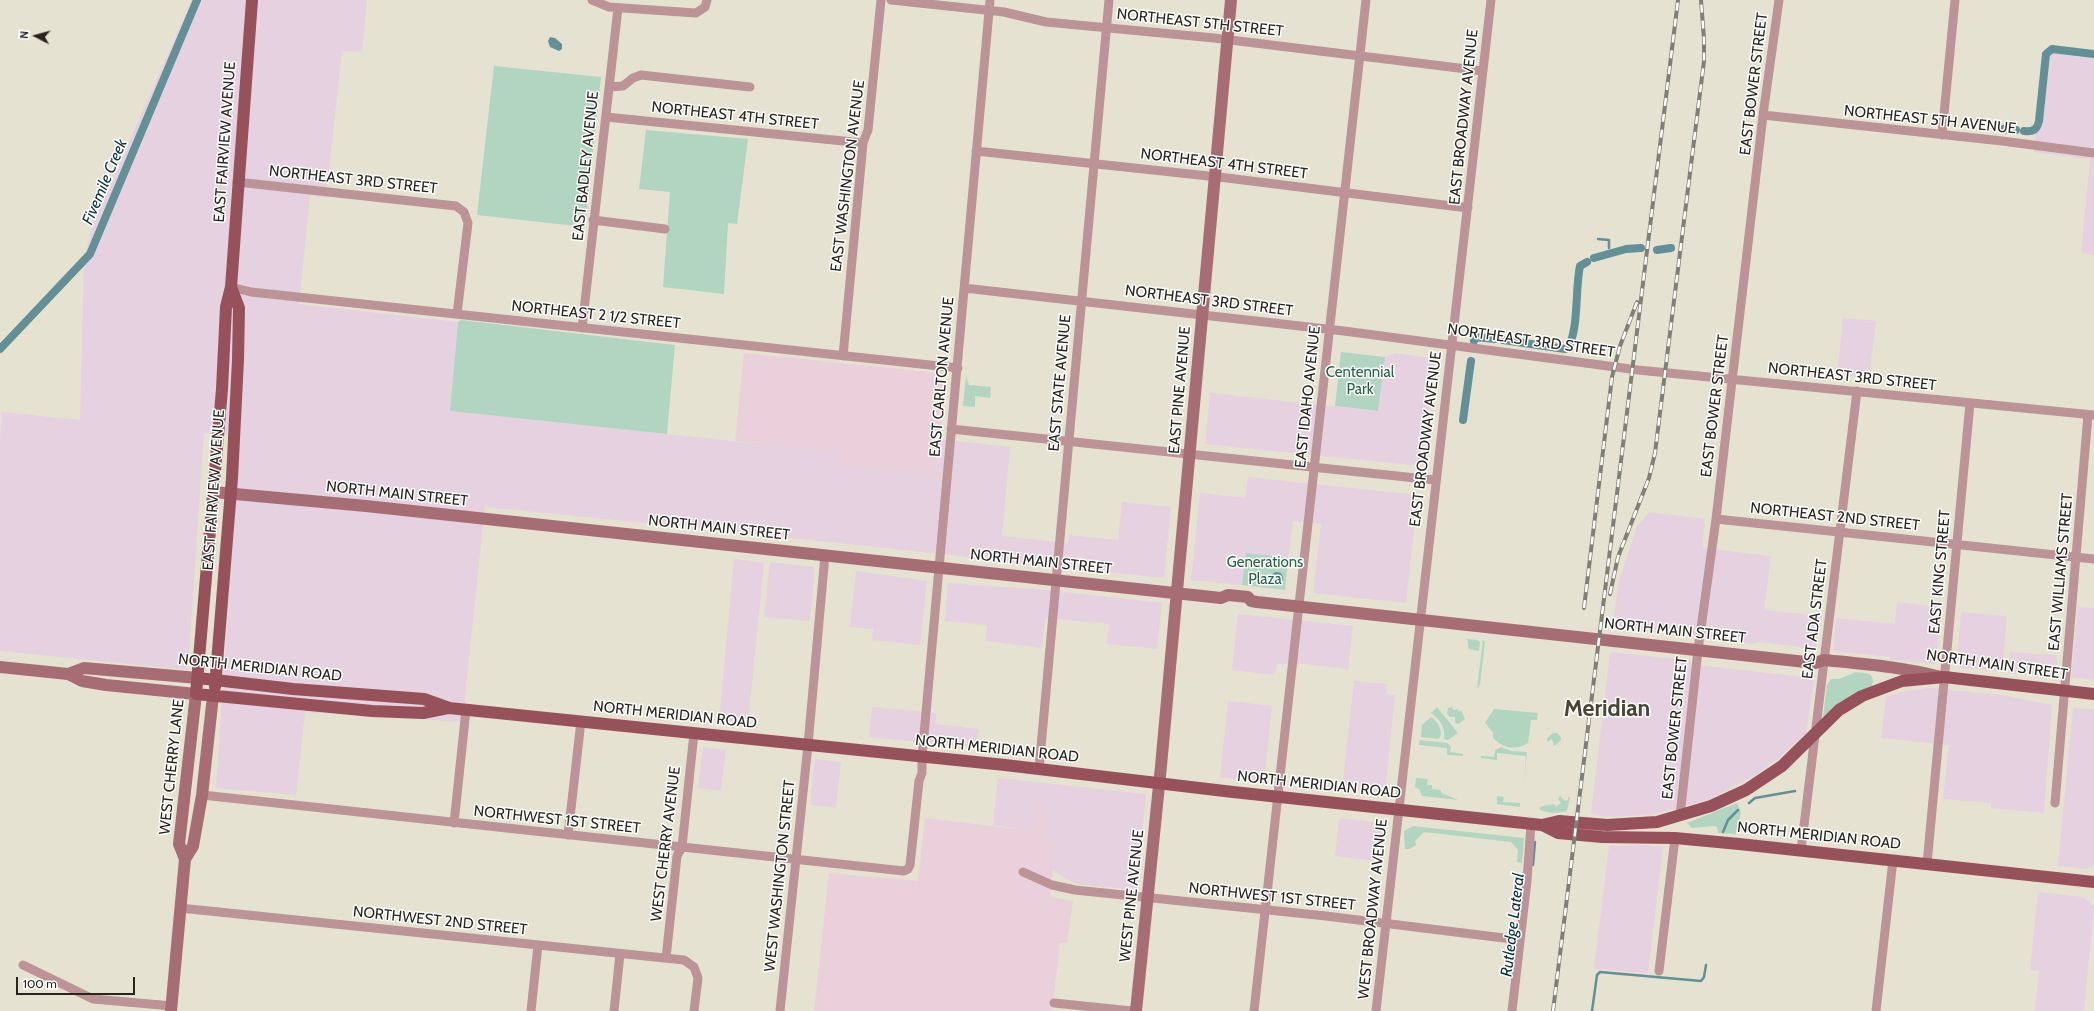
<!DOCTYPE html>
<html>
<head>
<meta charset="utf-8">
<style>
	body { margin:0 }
	#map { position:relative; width:2094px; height:1011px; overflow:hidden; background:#e6e2d1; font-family:Cabin,sans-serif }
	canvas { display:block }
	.north { position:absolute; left:16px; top:16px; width:40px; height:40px; -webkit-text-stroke:3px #fff; paint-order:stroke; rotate:276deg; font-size:11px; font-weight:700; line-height:16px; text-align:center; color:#26251e }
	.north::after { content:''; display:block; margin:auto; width:14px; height:18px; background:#26251e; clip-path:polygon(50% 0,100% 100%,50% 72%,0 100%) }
	.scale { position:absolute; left:16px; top:977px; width:119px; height:18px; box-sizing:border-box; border:2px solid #26251e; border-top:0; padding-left:5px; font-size:12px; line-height:14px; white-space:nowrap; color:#26251e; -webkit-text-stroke:3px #fff; paint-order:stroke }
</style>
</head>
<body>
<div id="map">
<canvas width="2094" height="1011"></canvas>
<div class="north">N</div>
<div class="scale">100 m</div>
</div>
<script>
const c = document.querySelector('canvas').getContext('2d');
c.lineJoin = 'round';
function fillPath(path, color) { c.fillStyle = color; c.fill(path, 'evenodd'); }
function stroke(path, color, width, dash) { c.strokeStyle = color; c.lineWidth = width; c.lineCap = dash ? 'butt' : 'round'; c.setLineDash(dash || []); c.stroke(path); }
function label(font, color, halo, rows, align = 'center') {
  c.font = font + ' Cabin,sans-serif'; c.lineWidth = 3; c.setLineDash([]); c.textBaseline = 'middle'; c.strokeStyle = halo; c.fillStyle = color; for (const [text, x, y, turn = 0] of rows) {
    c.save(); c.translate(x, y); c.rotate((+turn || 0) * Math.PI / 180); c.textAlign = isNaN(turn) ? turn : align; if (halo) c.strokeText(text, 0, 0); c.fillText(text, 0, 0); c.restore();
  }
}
fillPath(new Path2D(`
	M192,0h175l-5,52 -20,-1 -16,146 -16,-1 -11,108 159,18 -8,89 386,41 -2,13 102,11 4,-37 70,8 -8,89 66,7 1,-8 49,5 4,-38 49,5 -7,71 -438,-47 -241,-24 -20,189v26l-160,-10 -9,83 -80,-7 24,-352 -36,-3 -16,237 -188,-19v-211l2,-28 78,8 4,-160 10,-39z
	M2045,50l49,5v200l-13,-2 9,-94 -56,-7z
	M1843,318l33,3 -7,57 -32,-3z
	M1395,353l40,6 -14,107 -216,-22 5,-51 168,18 7,-54z
	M1248,477l170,18 -12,108 -93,-10 8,-69 -28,-3 -5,37 -42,-4 -4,31 -51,-5 9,-87 45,5z
	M1649,512l56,7 -3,29 69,8 -7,54 58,6 -6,33 -57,-7 -9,2 -65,-10 -72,-8 5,-42 19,-57z
	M734,559l30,4 -16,160 -29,-2z
	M770,562l45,5 -5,54 -46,-4z
	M856,571l71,10 -7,64 -48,-5 1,-11 -23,-2z
	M948,583l99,7 115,13 -5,46 -50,-5 2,-20 -64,-6 -3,30 -56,-7 1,-16 -42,-4z
	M1897,602l43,5 -2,52 -3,5 -45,-4v-3l-57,-6 3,-33 59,6z
	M2078,607l16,1v72l-23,-3z
	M1961,612l46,4 -5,56 -42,-5 -3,-2 -2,-6h2z
	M1238,614l115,12 -5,43 -43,-5h-28l-2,11 -43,-5z
	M1613,652l69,8 24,6 107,12 1,3 -8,52 -28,26 -20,15 -50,26 -58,15 -44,2 -15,-4 19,-160z
	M2010,652l46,3 3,17 -8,4 -43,-3z
	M1354,681l33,3 -1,10 9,1 -10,97 -43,-3z
	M1931,688l70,7 51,10 -8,108 -53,-5v-5l-48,-4 6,-54 -68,-7 5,-41 20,-6z
	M1228,701l44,5 -8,77 -44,-6z
	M872,707l64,6v11l43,5 -2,19 -108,-11z
	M2073,708l21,1v156l-6,4 -30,-3z
	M703,747l23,3 -5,41 -23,-3z
	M815,759l26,3 -5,46 -26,-3z
	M998,778l148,16 -9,96 -62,-6 -22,-14 3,-27 -10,-1 3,-36 -12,-1 -3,26 -41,-6z
	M1339,818l43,5 -4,38 -43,-5z
	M1646,845l17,2 -15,126 -54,-4 15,-123z
	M2038,892l45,5 11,9 -10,105h-49l4,-40 -9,-1z`), '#e5d1e0');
fillPath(new Path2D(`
	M744,353l195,20 6,8 -9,95 -102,-11 1,-13 -100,-11z
	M1037,804l12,2 -3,36 10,1 -6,54 23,4 -6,42h-7l-8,68h-238l15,-138 89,8 7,-63 109,13z`), '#e9d0da');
fillPath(new Path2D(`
	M494,66l107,11 -16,150 -108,-12z
	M646,130l102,9 -11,85 -9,-1 -4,71 -61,-7 7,-95 -31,-3z
	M461,320l214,25 -8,89 -217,-23 8,-89z
	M1341,352l44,5 -7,54 -43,-5z
	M966,376l3,9 22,2 -1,11 -15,-2v11l-12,-1z
	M1246,553l42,5 -3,32 -43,-5z
	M1467,639l10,1 3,2 -1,9 -10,-2z
	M1483,640l2,2 -5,42 -3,5z
	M1856,672l14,2 3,6 -1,6 -19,9 -30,22 4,-32 4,-6h8z
	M1437,707l21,26 -10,7 -4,-1c2,-11 -4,-20 -13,-26z
	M1452,707l2,3 3,-1 2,3 2,-2 4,9 -6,5 -4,-1v-6h-5l-3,-3 1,-6z
	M1494,709l44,4 -1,7h-6l-3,23c-13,8 -25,5 -35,-5v-5l-8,-10z
	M1431,717c7,5 13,14 8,22l-18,-2 1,-12z
	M1553,733h4l4,4v3l-7,6 -2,-7 -5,3 1,-5z
	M1420,740l27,3 4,4 -1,5 13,2v2l-16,-1v-7l-28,-3z
	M1501,747l10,4 16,1 -4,38 3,-34 -29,-3v7l-16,-2v-2l13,1 1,-7z
	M1416,778l12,1 -1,6h5v4l9,1v3l17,7 -36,-4 -2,-6 -5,-3z
	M1497,796l7,1 -1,5 17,1v4l-23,-3z
	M1560,796l5,5 3,-1v-3l2,1 -3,13c-9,2 -20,3 -28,-2l3,-3 12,-2 2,3 5,-4 -3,-4z
	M1737,803l4,9 -5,22 -18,-1 -1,-6 -2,-1 -23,2 -5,-5z
	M1413,826l111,12 -2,25 -5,-1 1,-12 -7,-8 -87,-10 -9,9 1,4 -6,4h-5l-1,-18z`), '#b1d5c0');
fillPath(new Path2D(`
	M550,37l5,1 7,6v5l-3,2 -9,-4 -2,-6z
	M1271 578a6 6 0 1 1 12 0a6 6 0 1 1-12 0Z`), '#638f97');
stroke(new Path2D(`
	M1598,239l11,1v8
	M1749,803l6,-5 40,-7
	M1723,832l5,-12 10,-10
	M1533,865l2,-23
	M1592,1011l5,-36 3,-3 101,9 3,-4 2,-12`), '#638f97', 2.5);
stroke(new Path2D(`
	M2003,129l13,1
	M2024,131c9,1 13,-1 15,-10l7,-67 6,-5 42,5
	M1657,250l14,-2
	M1594,258l32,-9 15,-1
	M1503,340l62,9 3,-1c11,-19 7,-60 12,-82l7,-4
	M1474,341l2,-4 19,2
	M0,349l90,-95 107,-254
	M1463,420l8,-59`), '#638f97', 8);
stroke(new Path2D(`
	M592,0l17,7 87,6 9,-6 2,-7
	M891,0l113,12 42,10 168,16 269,33
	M609,87l14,-1 10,-8 8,-3 109,12
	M1763,115l239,26 92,12
	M606,117l257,26
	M1942,135l13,-135
	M976,151l251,27 241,30
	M237,182l219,24 8,6 4,11 -11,91
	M593,220l72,9
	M231,287l20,5 707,76
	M964,288l380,43 294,39 456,45
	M582,328l36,-320
	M843,356l20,-213 5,-13 13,-130
	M951,429l484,51
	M1716,519l378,40
	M1039,769l70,-769
	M202,795l702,76 4,-2 2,-4 9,-84 3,-8v-16l68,-757
	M2055,803l33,-388
	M1680,816l18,-166 18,-131 47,-404 16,-115
	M454,823l12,-113
	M568,835l13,-114
	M1801,850l56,-459
	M1927,864l43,-461
	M1023,872l29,13 23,5 251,26 194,24
	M180,908l504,52 10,7 4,11 -4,33
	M666,958l11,-102 5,-9 12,-114
	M23,965l70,34 79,7
	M1659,971l16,-133
	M1054,1003l78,8
	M531,1011l7,-66
	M614,1011l6,-57
	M780,1011l28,-266 17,-190
	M1254,1011l112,-1011
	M1376,1011c36,-337 79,-674 115,-1011
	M1512,1011l15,-130 4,-57
	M1876,1011l17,-151`), '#bc9498', 9);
stroke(new Path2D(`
	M213,492l153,14 855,92 7,-3 20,2 3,4 6,1 558,61 9,-3c40,4 79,7 117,17
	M0,667l68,7 14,7 24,4 90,9 -17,150 6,15
	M68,674l16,-6 114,10
	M171,1011l14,-152 8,-13 9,-51 11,-99
	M1136,1011l25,-245 70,-766`), '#a76d75', 12);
stroke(new Path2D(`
	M252,0l-21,287 -5,20 -4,82 -26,305 176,17 51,2 25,-5
	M198,678l95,11 131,10 25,9 556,57 228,27 309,33 16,8 44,4 73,1 64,6 355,38
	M215,687l17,-209 6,-118 1,-52 -8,-21
	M1542,825l17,-4 48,4 50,-3 54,-16 35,-16 36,-24 57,-56 23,-14 40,-15 42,-4 150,17`), '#96515b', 12);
const rail = new Path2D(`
	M1610,594l8,-37 31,-79 6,-25 49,-392v-22l-3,-39
	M1584,608l28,-231 8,-31 17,-44
	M1553,1011l125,-1011`);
stroke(rail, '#817f73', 4);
stroke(rail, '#fff', 2.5, [8]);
label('15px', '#26251e', '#fff', [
	["NORTHEAST 5TH STREET",1200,23,6],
	["EAST BOWER STREET",1754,84,-83],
	["NORTHEAST 4TH STREET",735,116,6],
	["EAST BROADWAY AVENUE",1464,117,-84],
	["NORTHEAST 5TH AVENUE",1930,120,6],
	["EAST FAIRVIEW AVENUE",225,142,-86],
	["NORTHEAST 4TH STREET",1224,164,7],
	["EAST BADLEY AVENUE",586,166,-84],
	["EAST WASHINGTON AVENUE",848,176,-83],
	["NORTHEAST 3RD STREET",353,180,6],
	["NORTHEAST 3RD STREET",1209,301,7],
	["NORTHEAST 2 1/2 STREET",596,315,6],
	["NORTHEAST 3RD STREET",1531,341,8],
	["EAST CARLTON AVENUE",942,377,-85],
	["NORTHEAST 3RD STREET",1852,377,6],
	["EAST STATE AVENUE",1060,383,-85],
	["EAST PINE AVENUE",1180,390,-85],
	["EAST IDAHO AVENUE",1308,397,-84],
	["EAST BOWER STREET",1715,406,-83],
	["EAST BROADWAY AVENUE",1426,439,-83],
	["EAST FAIRVIEW AVENUE",214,490,-86],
	["NORTH MAIN STREET",397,494,6],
	["NORTHEAST 2ND STREET",1835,517,6],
	["NORTH MAIN STREET",719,528,6],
	["NORTH MAIN STREET",1041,562,6],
	["EAST KING STREET",1940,572,-85],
	["EAST WILLIAMS STREET",2061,572,-85],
	["EAST ADA STREET",1815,619,-83],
	["NORTH MAIN STREET",1675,631,6],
	["NORTH MAIN STREET",1997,665,8],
	["NORTH MERIDIAN ROAD",260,668,6],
	["NORTH MERIDIAN ROAD",675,715,6],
	["EAST BOWER STREET",1675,728,-84],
	["NORTH MERIDIAN ROAD",997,749,6],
	["WEST CHERRY LANE",172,767,-84],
	["NORTH MERIDIAN ROAD",1319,785,6],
	["NORTHWEST 1ST STREET",557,820,6],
	["NORTH MERIDIAN ROAD",1819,836,6],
	["WEST CHERRY AVENUE",666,844,-83],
	["WEST WASHINGTON STREET",780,876,-84],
	["WEST PINE AVENUE",1132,896,-84],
	["NORTHWEST 1ST STREET",1272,897,6],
	["WEST BROADWAY AVENUE",1373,909,-84],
	["NORTHWEST 2ND STREET",440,921,6]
]);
label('15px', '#266245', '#fff', [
	["Centennial",1360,373],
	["Park",1360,390],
	["Generations",1265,563],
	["Plaza",1265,580]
]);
label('italic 16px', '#05333a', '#fff', [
	["Fivemile Creek",105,182,-67],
	["Rutledge Lateral",1513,925,-83]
]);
label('bold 23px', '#494638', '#fff', [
	["Meridian",1607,709]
]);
</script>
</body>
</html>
